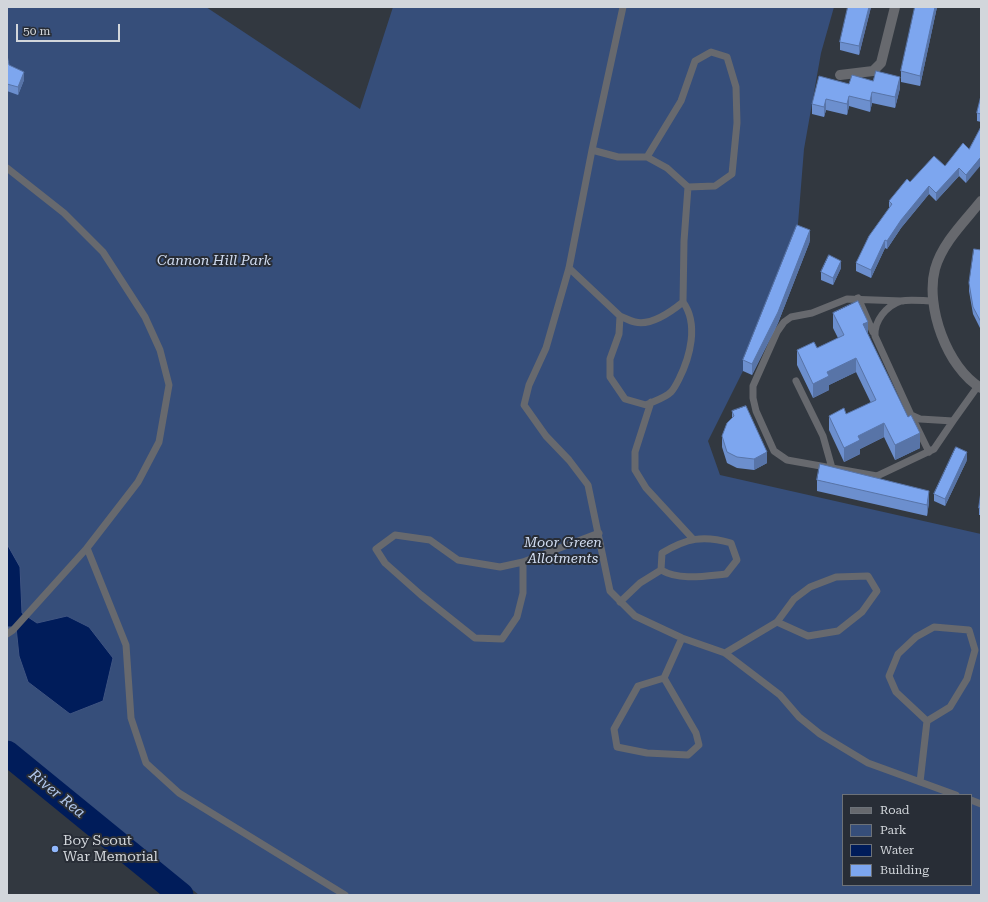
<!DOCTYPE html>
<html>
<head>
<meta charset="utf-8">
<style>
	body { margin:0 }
	#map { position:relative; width:988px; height:902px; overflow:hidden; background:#323840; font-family:"Roboto Serif",serif }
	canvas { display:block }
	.frame { position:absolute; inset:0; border:8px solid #d2d6db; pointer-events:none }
	.legend { position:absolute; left:842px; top:794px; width:130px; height:92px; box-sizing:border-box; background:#282d36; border:1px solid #6c7178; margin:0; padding:5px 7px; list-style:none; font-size:12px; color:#d2d6db }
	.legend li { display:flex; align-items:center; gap:8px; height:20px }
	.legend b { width:20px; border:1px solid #6c7178 }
	.scale { position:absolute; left:16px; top:24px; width:104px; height:18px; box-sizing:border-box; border:2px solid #d2d6db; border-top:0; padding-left:5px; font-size:12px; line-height:14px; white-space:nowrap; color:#d2d6db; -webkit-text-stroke:3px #282d36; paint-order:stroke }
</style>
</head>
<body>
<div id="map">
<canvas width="988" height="902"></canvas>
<div class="frame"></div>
<ul class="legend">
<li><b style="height:5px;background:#67696e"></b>Road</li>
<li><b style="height:11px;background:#364e7a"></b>Park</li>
<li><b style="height:11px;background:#001c5a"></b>Water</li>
<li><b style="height:11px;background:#7da6ef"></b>Building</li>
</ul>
<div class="scale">50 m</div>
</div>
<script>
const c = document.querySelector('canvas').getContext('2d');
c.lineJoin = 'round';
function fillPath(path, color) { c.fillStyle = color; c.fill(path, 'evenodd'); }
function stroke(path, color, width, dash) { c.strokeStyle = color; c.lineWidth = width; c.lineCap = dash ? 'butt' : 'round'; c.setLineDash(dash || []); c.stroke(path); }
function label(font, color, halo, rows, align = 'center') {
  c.font = font + ' "Roboto Serif",serif'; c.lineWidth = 4; c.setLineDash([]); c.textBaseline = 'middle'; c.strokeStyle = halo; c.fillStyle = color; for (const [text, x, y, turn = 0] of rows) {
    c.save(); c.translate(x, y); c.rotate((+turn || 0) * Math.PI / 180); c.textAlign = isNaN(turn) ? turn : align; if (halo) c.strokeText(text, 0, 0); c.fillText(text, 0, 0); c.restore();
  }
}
fillPath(new Path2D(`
	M7,7h199l154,102 33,-102h441l-13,46 -17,96 -7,87 -54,135 -35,70 12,34 261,59v361h-782l-192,-154zM843,795h128v90h-128z`), '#364e7a');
const water = new Path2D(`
	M7,544l13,23 2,46 15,10 30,-7 22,11 24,31 -10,43 -33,13 -42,-32 -9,-26 -3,-29h-9z`);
fillPath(water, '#001c5a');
stroke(water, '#3f5481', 1);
stroke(new Path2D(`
	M160,878l8,17`), '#3f5481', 4);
stroke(new Path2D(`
	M7,753l174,142`), '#001c5a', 25);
stroke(new Path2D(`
	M623,7l-31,143 -23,118 -23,80 -17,37 -5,20 22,31 23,24 19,25 22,106 25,25 47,22 43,15 55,42 19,22 21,17 48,29 88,32
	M592,150l26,7h29l34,-56 14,-40 16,-9 16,5 9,30 1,36 -5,51 -17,12 -27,1 -21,-19 -20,-11
	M7,168l57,45 39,39 42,65 15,33 9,35 -10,57 -21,40 -51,66 39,97 5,73 15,45 33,30 166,102
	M569,268l51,48 -1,18 -9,25v18l15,22 21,6c8,-4 19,-7 25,-13 3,-3 6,-9 8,-13 11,-22 20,-55 4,-77l1,-61 4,-54
	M858,298l15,34
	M902,301l-55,-2 -35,14 -21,4 -7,5 -7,10 -24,54v12l3,13 18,40 13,9 90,16 57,-27 19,-28
	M933,301c-9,0 -23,-2 -32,0 -15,5 -27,20 -26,35l36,79 9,4 33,2 25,-35
	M620,316c5,2 10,5 15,6 16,4 37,-11 48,-20
	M796,381l27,55 9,32
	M651,402l-16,50v18l11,18 47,51
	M911,415l18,37
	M523,562v31l-6,24 -15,22 -27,-1 -54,-43 -36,-32 -9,-14 19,-14 35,5 28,20 42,7 23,-5 76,-29
	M620,602l20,-19 21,-13 1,-17c25,-15 41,-18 69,-10l6,17 -11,14c-21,2 -46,7 -65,-4
	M7,634l6,-4 74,-82
	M725,653l52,-31 17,-23 16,-12 26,-10 32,-1 9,15 -15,21 -24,19 -30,5 -31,-14
	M664,678l32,55 3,12 -11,10 -41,-2 -30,-6 -3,-18 24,-43 26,-8 18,-40
	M920,782l7,-61 -31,-29 -7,-16 9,-22 18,-17 18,-10 35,3 6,20 -8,29 -17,28 -23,14
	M971,800l10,4`), '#67696e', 7);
stroke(new Path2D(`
	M840,75l33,-4 8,-8 14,-56
	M981,201c-16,20 -39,42 -46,68 -10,37 12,99 46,119`), '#67696e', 10);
fillPath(new Path2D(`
	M848,7h23l-12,48 -19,-5v-8z
	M915,7h22l-17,79 -19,-4v-11z
	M7,56l2,9 15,15 -6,15 -11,-4z
	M849,84l51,4 -5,20 -23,-5 -2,9 -21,-6 -2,9 -21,-5 -2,7 -12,-3v-10z
	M981,96v26l-4,-1v-8z
	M969,149l-3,34 -7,-7 -23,25 -7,-7 -28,34 -14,21 -2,-1 -14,30 -15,-7v-8l33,-54v-8l21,-19 35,-16z
	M810,241l-32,82 -26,52 -9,-4v-11z
	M981,250v80l-8,-16 -4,-23v-8z
	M841,268l-8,17 -12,-5v-8z
	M833,313l35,21 52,114 -25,12 -11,-23 -24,12v5l-16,8 -15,-32v-14l17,-2 25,-11 -15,-31 -27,13v5l-16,8 -16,-33v-15l20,-2 21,-10 -5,-10z
	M732,411l35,52 -13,7 -17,-2 -10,-5 -5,-16v-11l10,-17z
	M967,460l-22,46 -11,-5v-7z
	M817,480l112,22 -2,14 -110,-25z
	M981,492v23h-2v-7z`), '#6c8fce');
fillPath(new Path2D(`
	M869,7h2l-12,48v-9z
	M935,7h2l-17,79v-10z
	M24,72v8l-6,15v-8z
	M900,77v11l-5,20v-11z
	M872,92v11l-2,9v-11z
	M849,96v10l-2,9v-11z
	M826,99v11l-2,7v-10z
	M981,157v8l-15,18v-8z
	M959,168v8l-23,25v-8z
	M929,186v8l-28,34 -14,21v-8l14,-21z
	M810,230v11l-32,82 -26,52v-11z
	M885,240v8l-14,30v-8z
	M841,261v7l-8,17v-7z
	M868,322v14l-5,-12z
	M856,358v14l-27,13v5l-16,8v-14l14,-12z
	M884,423v14l-24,12v5l-16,8v-14l14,-12z
	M920,433v15l-25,12v-15z
	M767,452v11l-13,7v-11z
	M967,452v8l-22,46v-7z
	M929,491v11l-2,14v-11z`), '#5874a7');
const building = new Path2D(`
	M848,7h21l-10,39 -19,-4z
	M915,7h20l-15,69 -19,-5z
	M7,55l2,10 15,7 -6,15 -11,-3z
	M876,71l24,6 -5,20 -23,-5 -2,9 -21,-5 -2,8 -21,-5 -2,8 -12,-3 7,-28 30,8 3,-9 21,6z
	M981,96v18l-4,-1z
	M981,127v30l-15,18 -7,-7 -23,25 -7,-7 -28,34 -14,21 -2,-1 -14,30 -15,-7 13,-27 23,-32 -3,-3 18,-22 3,3 24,-26 11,10 18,-23 6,6z
	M797,225l13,5 -32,82 -26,52 -9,-4z
	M974,249l7,1v72l-8,-15 -4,-24z
	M829,255l12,6 -8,17 -12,-6z
	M858,301l10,21 -5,2 45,93 3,-2 9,18 -25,12 -11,-22 -26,13 2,4 -16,8 -15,-32 15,-8 2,6 30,-14 -20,-42 -29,14 2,4 -16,8 -16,-34 17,-8 3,6 27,-13 -11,-22z
	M746,406l21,46 -13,7 -17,-2 -10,-5 -5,-16 5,-13 7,-7 -2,-5z
	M956,447l11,5 -22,47 -11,-5z
	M820,464l109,27 -2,14 -110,-25z
	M981,492v16h-2z`);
fillPath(building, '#7da6ef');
stroke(building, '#5874a7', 1);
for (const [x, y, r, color] of [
	[55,849,4,"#91b8fd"]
]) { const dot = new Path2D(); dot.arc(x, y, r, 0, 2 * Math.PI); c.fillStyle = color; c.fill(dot); stroke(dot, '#282d36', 1.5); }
label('italic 14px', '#d1dcf0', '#282d36', [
	["Cannon Hill Park",214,261],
	["Moor Green",563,543],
	["Allotments",563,559]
]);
label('14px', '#d2d6db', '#282d36', [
	["Boy Scout",63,841],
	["War Memorial",63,857]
], 'left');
label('italic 15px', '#b1c7ec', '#282d36', [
	["River Rea",57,794,39]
]);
</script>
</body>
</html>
